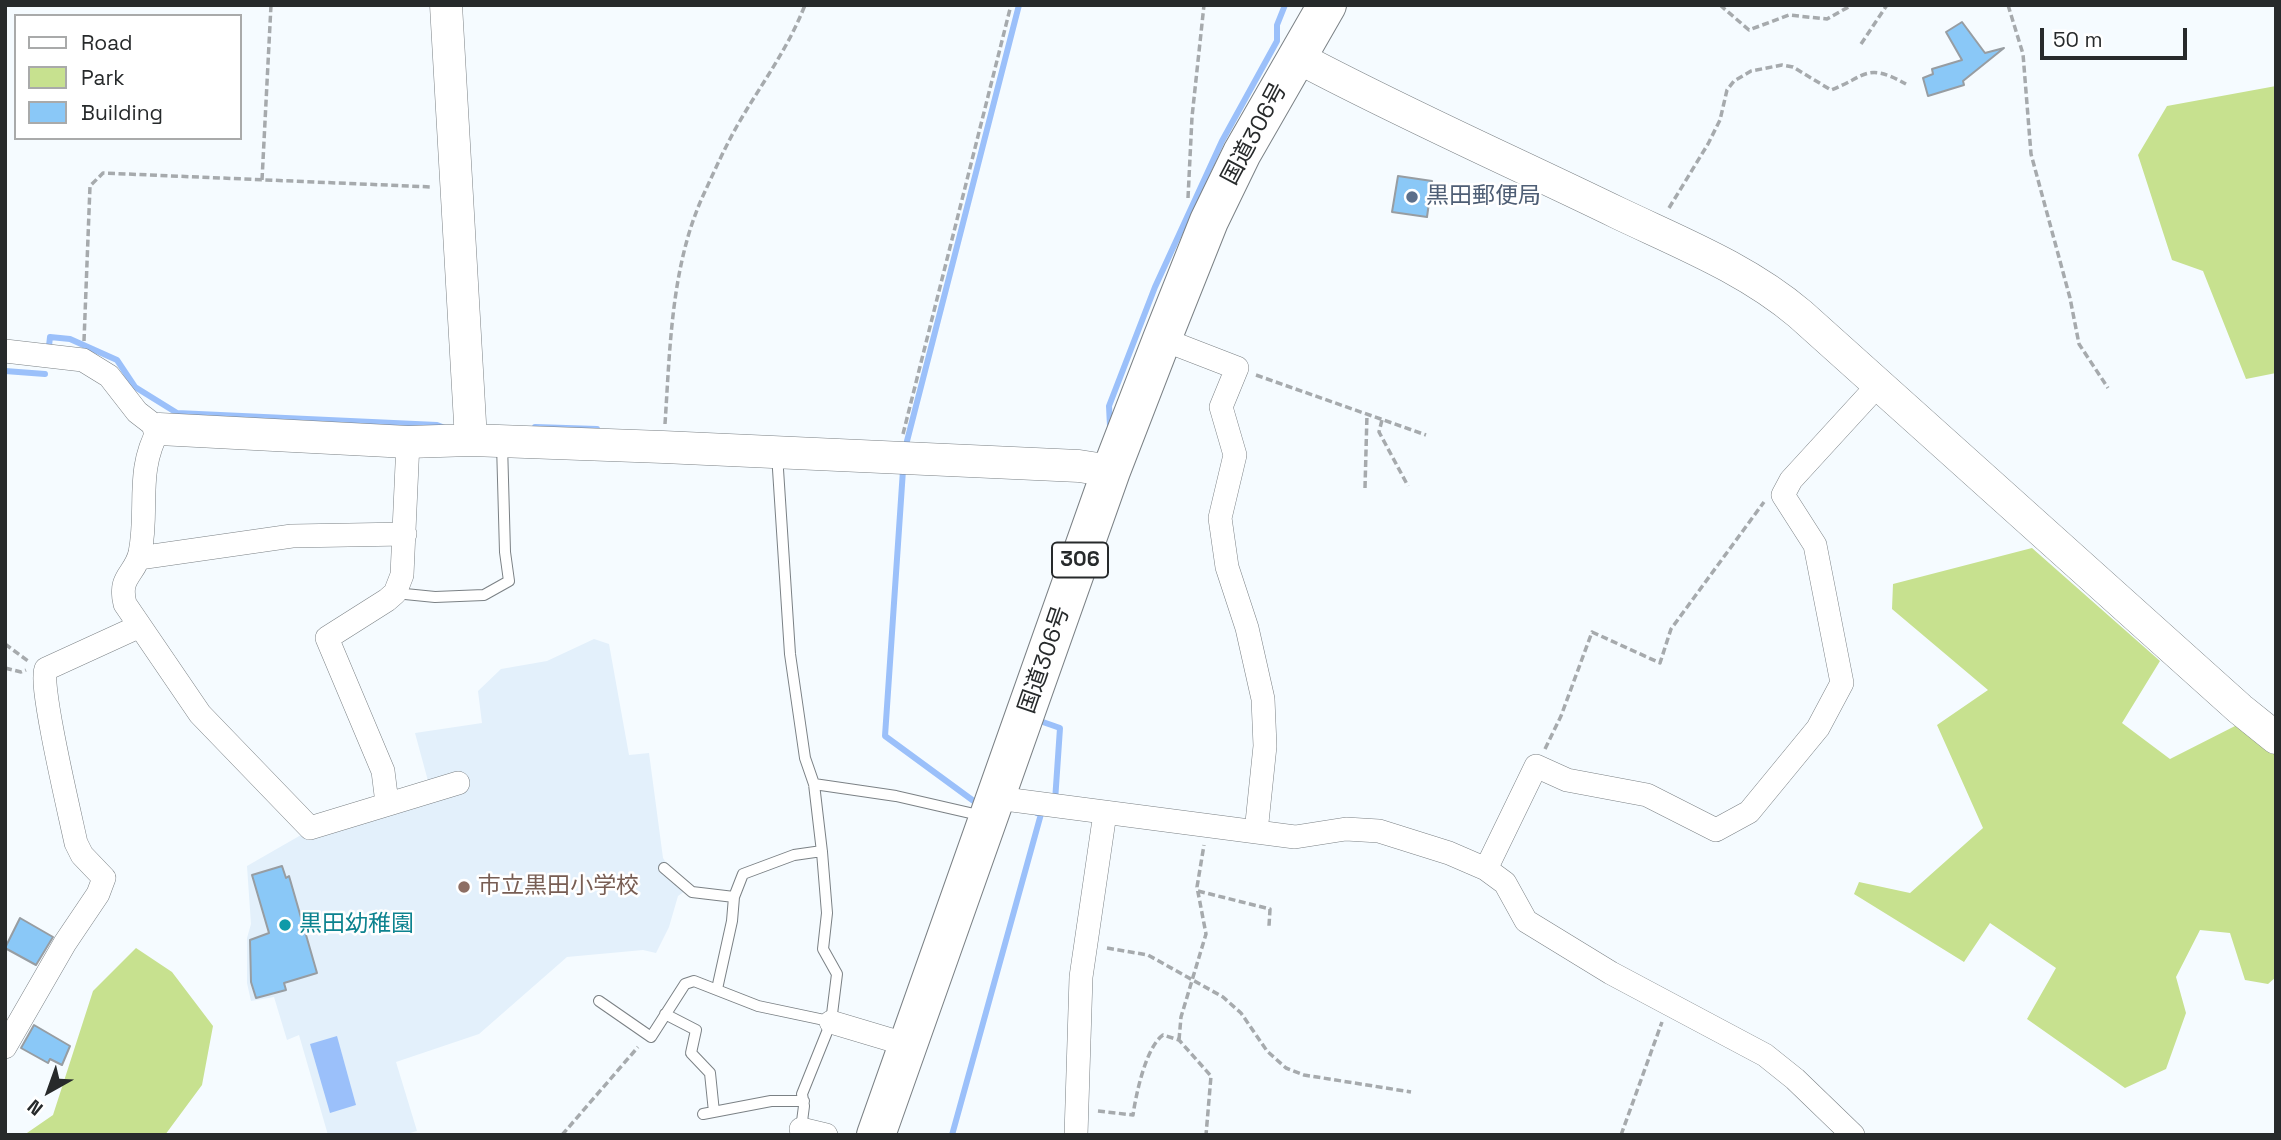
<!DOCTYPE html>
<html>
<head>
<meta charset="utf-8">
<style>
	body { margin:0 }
	#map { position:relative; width:2281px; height:1140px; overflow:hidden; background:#f5fbff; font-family:"Space Grotesk",sans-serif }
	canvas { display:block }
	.frame { position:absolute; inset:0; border:7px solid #272a2b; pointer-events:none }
	.legend { position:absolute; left:14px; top:14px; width:228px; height:126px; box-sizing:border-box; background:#fff; border:2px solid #a9aaaa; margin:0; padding:9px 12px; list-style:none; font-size:21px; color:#272a2b }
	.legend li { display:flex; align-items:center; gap:14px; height:35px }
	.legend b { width:35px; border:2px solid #a9aaaa }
	.north { position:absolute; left:14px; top:1056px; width:70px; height:70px; -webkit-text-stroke:5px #fff; paint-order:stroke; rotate:220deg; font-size:19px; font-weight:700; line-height:28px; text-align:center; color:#272a2b }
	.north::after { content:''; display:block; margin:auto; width:24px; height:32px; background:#272a2b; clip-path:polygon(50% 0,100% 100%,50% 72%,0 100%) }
	.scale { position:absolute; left:2040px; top:28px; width:147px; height:32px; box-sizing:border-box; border:4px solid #272a2b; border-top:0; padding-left:9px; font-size:21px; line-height:24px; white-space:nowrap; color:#272a2b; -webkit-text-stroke:5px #fff; paint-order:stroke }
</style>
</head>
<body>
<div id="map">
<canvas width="2281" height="1140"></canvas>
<div class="frame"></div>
<ul class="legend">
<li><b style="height:9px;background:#fff"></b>Road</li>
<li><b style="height:19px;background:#c7e18f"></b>Park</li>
<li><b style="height:19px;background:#8ac8f7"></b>Building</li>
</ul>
<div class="north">N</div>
<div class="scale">50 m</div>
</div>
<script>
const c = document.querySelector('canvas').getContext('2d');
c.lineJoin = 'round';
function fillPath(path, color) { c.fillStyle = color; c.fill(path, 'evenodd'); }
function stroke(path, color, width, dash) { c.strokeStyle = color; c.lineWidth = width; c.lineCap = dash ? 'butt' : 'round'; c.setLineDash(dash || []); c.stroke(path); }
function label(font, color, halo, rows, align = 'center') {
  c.font = font + ' "Space Grotesk","Noto Sans JP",sans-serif'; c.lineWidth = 5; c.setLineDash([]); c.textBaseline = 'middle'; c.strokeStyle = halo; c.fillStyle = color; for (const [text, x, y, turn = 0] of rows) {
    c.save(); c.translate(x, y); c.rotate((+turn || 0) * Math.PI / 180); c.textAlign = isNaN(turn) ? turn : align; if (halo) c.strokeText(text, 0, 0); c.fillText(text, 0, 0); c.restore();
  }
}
fillPath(new Path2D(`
	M594,639l15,5 20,111 20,-2 14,105 22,33 -7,5 -9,31 -13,26 -13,-3 -76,7 -88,77 -83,28 21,69 -14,4h-75l-29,-100 -12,5 -13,-43 -23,4 -4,-18v-45l4,-14 -4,-58 54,-31 5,3 122,-57 -13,-48 67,-10 -4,-32 23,-22 46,-8z`), '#e3f0fb');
fillPath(new Path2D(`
	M2276,86v287l-30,6 -43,-108 -31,-11 -34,-105 29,-49z
	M2032,548l128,113 -38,62 48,36 69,-35 37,31v222l-8,7 -23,-4 -15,-47 -30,-3 -24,47 10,36 -20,56 -41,19 -98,-69 29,-51 -66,-45 -26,39 -110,-68 5,-12 51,11 73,-65 -46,-103 51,-35 -96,-81 1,-25z
	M136,948l36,24 41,54 -11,59 -37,50h-141l29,-20 40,-124z`), '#c7e18f');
fillPath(new Path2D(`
	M337,1036l19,69 -26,8 -20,-69z`), '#9bc0fa');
stroke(new Path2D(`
	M49,346l1,-9 20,2 47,21 18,27 42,26 260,12 8,3
	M5,371l40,3
	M1110,426l-1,-20 46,-119 67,-146 55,-100v-16l8,-20
	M535,427l62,2
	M907,441l112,-436
	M903,470l-18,266 90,66
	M1040,721l20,7 -5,73
	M952,1135l89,-321 -4,-1`), '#9bc0fa', 6);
const building = new Path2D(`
	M1962,22l23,31 19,-5 -41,33 1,4 -36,11 -5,-18 10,-4 -1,-5 30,-9 -16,-28z
	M1398,176l34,5 -5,36 -35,-5z
	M282,866l4,12 3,-2 28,97 -33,10 2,7 -30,8 -5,-16 -1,-42 19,-7 -17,-58z
	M20,918l33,19 -17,28 -31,-17z
	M34,1025l36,21 -8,19 -12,-6 -2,4 -27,-15z`);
fillPath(building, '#8ac8f7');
stroke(building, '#979da2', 2);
const lane = new Path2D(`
	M777,454l13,200 15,104 9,26 8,68 5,61 -4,36 14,25 -6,48 -29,72 2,12 -3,23
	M395,593l40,4 49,-2 25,-14 -4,-29 -3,-108
	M814,784l82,12 87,20
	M664,868l28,24 42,5
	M717,989l15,-68 2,-24 9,-23 51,-19 28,-4
	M599,1001l52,36 34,-53 9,-3 64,25 71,15
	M665,1014l31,16 -5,23 19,20 4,39
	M703,1114l68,-13h33`);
const street = new Path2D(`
	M1162,339l75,29 -16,39 14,48 -15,63 7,49 20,61 16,71 2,47 -9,86
	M5,351l78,9 26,16 28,36 22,17c-24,43 -10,79 -19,124 -5,22 -22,23 -15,51l75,110 110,114 148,-45
	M139,558l153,-22 113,-2
	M997,798l298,39 51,-8 33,2 70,22 37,16 19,14 21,38 85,52 154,82 30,24 58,56
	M387,803l-4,-32 -56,-133 60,-38 8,-7 7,-18 6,-133
	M1486,869l50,-103 31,14 80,15 69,35 33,-18 69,-84 24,-45 -27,-138 -32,-50 8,-15 87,-95
	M831,1022l77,23
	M5,1047l60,-104 33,-49 6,-16 -22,-23 -6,-12c-5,-24 -38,-162 -30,-174l94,-43
	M801,1129l25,6
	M1076,1135l5,-158 24,-164`);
const secondary = new Path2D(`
	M446,5l25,435
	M1297,57c105,56 214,104 321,156 63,30 129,56 182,101l440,395 36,29
	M159,429l249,13 63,-2 192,7 416,19 32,5`);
const highway = new Path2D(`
	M876,1135l235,-664 51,-132 47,-118 33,-68 85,-148`);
stroke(lane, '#7b8185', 12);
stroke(street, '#7b8185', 24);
stroke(secondary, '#7b8185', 33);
stroke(highway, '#7b8185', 40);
stroke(new Path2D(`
	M1720,5l29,25 40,-15 38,4 25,-14
	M2008,5l15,49 8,100 39,144 9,46 29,44
	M1861,44l26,-39
	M262,180l9,-175
	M1188,198l4,-81 12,-112
	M1669,208l39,-64 12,-24 7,-30 7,-9 17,-10 31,-6 11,2 38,23c36,-14 35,-28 75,-6
	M84,341l6,-155 13,-13 329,14
	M1256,375l170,60
	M1382,420l-3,12 29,54
	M665,424c5,-75 6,-156 37,-226 11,-24 22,-49 35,-72 24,-42 50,-75 68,-121
	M903,434l108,-429
	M1365,488l2,-74
	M5,644l23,17
	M5,668l16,4 5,-2
	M1545,749l16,-33 31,-84 68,31 11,-34 93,-127
	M1198,891l72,18 -1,17
	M1107,948l41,7 75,42 18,16 26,38 19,17 18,7 107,17
	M1179,1040l2,-23 25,-83 -9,-47 7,-42
	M1098,1111l35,4c3,-21 13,-68 30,-80l16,5 32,36 -5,59
	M562,1135l76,-88
	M1621,1135l41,-113`), '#a6aaad', 3.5, [7, 3.5]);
stroke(lane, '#fff', 10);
stroke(street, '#fff', 23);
stroke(secondary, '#fff', 32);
stroke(highway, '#fff', 38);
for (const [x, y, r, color] of [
	[1412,197,7,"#5c6f8a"],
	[464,887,7,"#8d6e63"],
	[285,925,7,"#0f9aa8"]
]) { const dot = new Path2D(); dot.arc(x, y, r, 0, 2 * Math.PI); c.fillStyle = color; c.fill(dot); stroke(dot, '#fff', 2.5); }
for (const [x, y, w] of [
	[1080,560,56]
]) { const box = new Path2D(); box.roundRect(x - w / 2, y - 17.5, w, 35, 5); c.fillStyle = '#fff'; c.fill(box); stroke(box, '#272a2b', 2); }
label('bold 21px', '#272a2b', null, [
	["306",1080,560]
]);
label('23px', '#272a2b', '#fff', [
	["国道306号",1255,134,-62],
	["国道306号",1045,660,-71]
]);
label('23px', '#4e5e75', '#fff', [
	["黒田郵便局",1426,197]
], 'left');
label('23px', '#785e54', '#fff', [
	["市立黒田小学校",478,887]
], 'left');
label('23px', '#0d838f', '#fff', [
	["黒田幼稚園",299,925]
], 'left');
</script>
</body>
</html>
